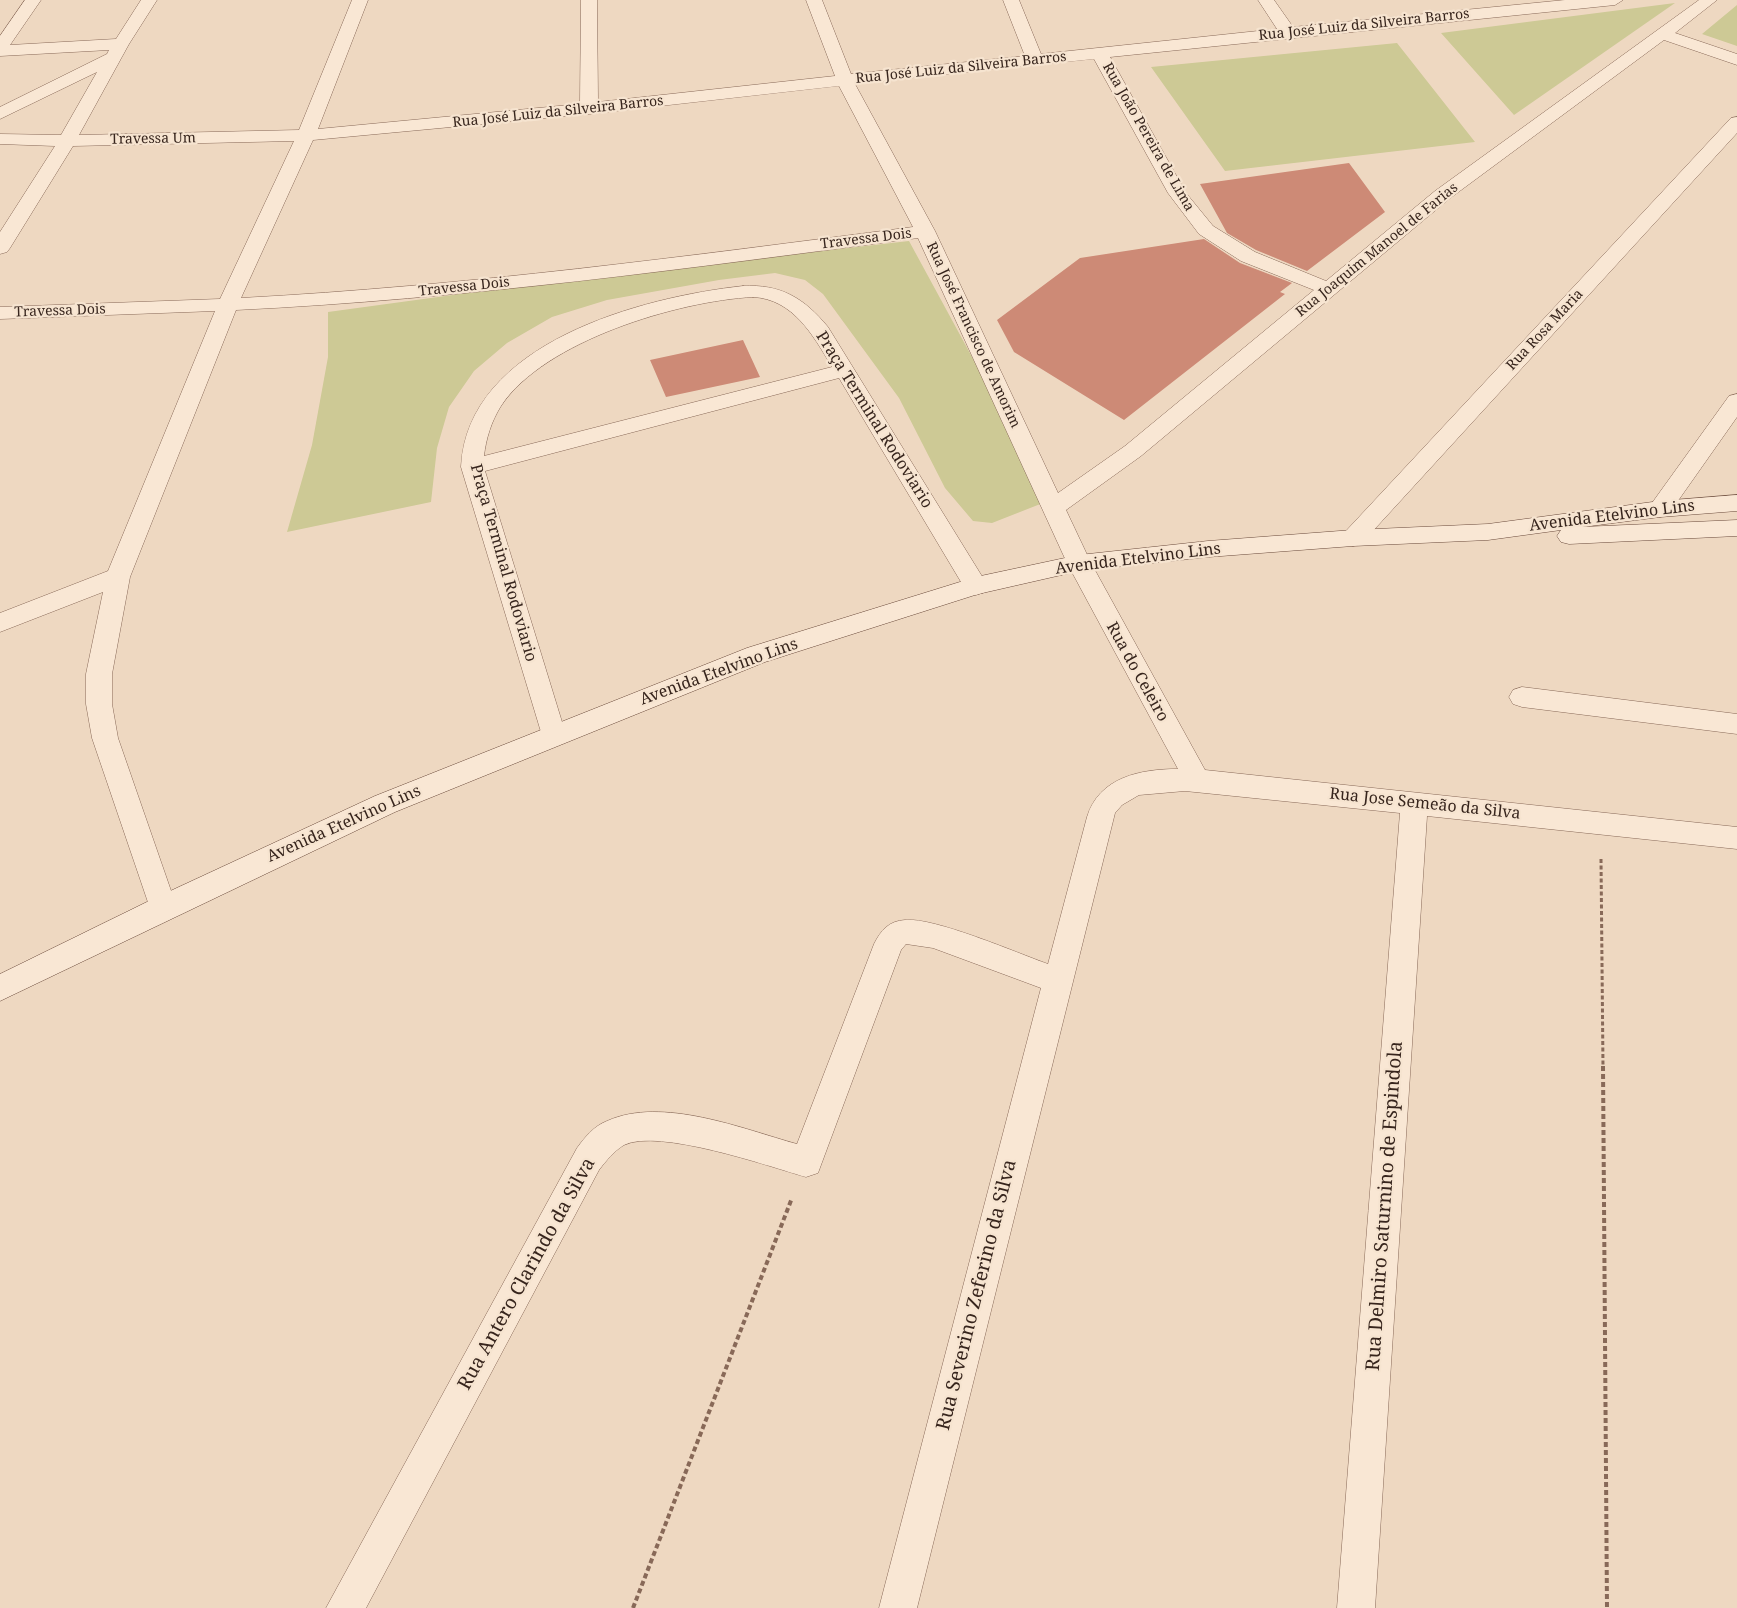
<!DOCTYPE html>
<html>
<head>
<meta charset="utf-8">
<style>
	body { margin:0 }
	canvas { display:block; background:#eed8c1 }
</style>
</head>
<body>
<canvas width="1737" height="1608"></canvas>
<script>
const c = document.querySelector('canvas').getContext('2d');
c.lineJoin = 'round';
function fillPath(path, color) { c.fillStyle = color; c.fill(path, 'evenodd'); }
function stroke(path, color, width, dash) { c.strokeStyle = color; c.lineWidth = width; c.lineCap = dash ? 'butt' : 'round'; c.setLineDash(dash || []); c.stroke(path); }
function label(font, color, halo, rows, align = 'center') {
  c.font = font + ' "Noto Serif",serif'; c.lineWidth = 4.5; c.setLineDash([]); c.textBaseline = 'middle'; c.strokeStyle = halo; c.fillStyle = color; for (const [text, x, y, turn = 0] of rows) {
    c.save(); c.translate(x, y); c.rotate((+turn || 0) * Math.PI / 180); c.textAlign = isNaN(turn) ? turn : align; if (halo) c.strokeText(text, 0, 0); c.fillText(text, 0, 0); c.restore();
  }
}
fillPath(new Path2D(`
	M1675,3l-161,112 -73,-82z
	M1737,5v41l-35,-12z
	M1397,43l78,99 -250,29 -74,-104z
	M909,241l125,230 14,30 -56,22 -19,-2 -28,-33 -46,-90 -76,-104 -18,-14 -30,-7 -56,7 -112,20 -55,17 -45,26 -33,28 -25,36 -12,41 -6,54 -144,30 25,-87 16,-88v-45l198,-27z`), '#cdc995');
fillPath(new Path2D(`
	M1349,163l36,49 -78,59 -51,-21 -29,-17 -27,-49z
	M1204,239l36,24 52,20 -12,9 5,2 -161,126 -110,-68 -17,-32 83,-62z
	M743,340l17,37 -94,20 -16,-37z`), '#cd8a76');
const street = new Path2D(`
	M25,0h16l-31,45 106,-6 25,-39h16l-28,44 -50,91 220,-5 53,-130h16l-50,129 262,-25 1,-104h16l1,102 237,-26 -29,-76h16l29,74 174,-18 -22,-56h16l22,54 236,-25 -19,-29h16l19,27 272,-27h58l-8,5 -505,52 76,136 27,33 42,26 71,29 109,-90 264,-191h18l-42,33 62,21v11l-73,-25 -215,159 -308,257 -75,54 25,53 114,207 532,57v22l-310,-33 -52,792h-38l63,-795 -215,-22 -46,4 -17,10 -7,8 -198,795h-38l162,-620 -108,-40 -27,-4 -5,6 -83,223 -12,4c-38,-11 -148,-49 -182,-32 -10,6 -18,16 -25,25l-233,438h-40l251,-460c8,-11 17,-22 30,-27 55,-25 136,8 190,23l77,-200c7,-14 15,-23 31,-24 29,-3 112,33 143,44l39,-147c12,-40 54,-48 91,-48l-111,-206 -149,-325c-227,30 -453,61 -682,72l-106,267 -18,97v30l6,34 59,170 -4,9 -10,3 -10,-3 -61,-179 -6,-34v-30l17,-82 -103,40v-19l108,-42 107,-260 -215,8v-12l220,-8 74,-158 -221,5 -63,102 -3,4 -7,2v-22l55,-86 -55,-2v-10l61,1 36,-63 -97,47v-12l107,-53 2,-4 -109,6v-20zM1094,59l74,134 31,41 42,27 73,29 -189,156 -67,47 -123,-262 -80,-147zM839,86l74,141c-224,29 -447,59 -672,71l72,-158 276,-26z
	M1737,117v16l-376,411 -8,2 -8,-2 -4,-6 4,-6 386,-414z
	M743,286c38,-2 61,12 85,41l160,259 -3,6 -9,3 -9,-3 -128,-214 -354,93 81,264 -4,7 -9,3 -9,-3 -83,-275c6,-124 181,-170 282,-181zM753,297c40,2 60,38 79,70l-348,89c2,-17 7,-34 17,-50 43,-65 177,-105 252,-109z
	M1737,394v23l-69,98 -8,2 -8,-2 -4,-6 4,-6 77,-107z
	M1522,687l215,27v20l-215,-27 -9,-3 -4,-7 4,-7z`);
const secondary = new Path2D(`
	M1737,495v16l-77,6 -78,10 155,-7v16l-168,8 -8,-2 -4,-6 4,-6 -73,10 -135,6 -145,11 -129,14 -101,23 -213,68 -370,150 -395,189v-27l153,-75 222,-103 372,-148 229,-71 103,-22 129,-14 145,-11 135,-6 172,-23z`);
stroke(street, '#886958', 1);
stroke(secondary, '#6a4a3b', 1);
stroke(new Path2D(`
	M1601,859l2,208`), '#886958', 3, [4, 2.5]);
stroke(new Path2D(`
	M1603,1066l4,542
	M633,1608l159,-410`), '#886958', 4, [5, 3]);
fillPath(street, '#f9e7d4');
fillPath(secondary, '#f9e7d4');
label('14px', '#37251d', '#f6e4d0', [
	["Rua José Luiz da Silveira Barros",1364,25,-6],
	["Rua José Luiz da Silveira Barros",961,68,-6],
	["Rua José Luiz da Silveira Barros",558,112,-6],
	["Rua João Pereira de Lima",1148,137,60],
	["Travessa Um",153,139,-1],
	["Travessa Dois",866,239,-7],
	["Rua Joaquim Manoel de Farias",1377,250,-39],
	["Travessa Dois",464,287,-6],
	["Travessa Dois",60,311,-2],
	["Rua Rosa Maria",1545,330,-47],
	["Rua José Francisco de Amorim",973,335,65]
]);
label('16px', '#37251d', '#f6e4d0', [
	["Praça Terminal Rodoviario",874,420,58],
	["Avenida Etelvino Lins",1612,516,-7],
	["Avenida Etelvino Lins",1138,559,-7],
	["Praça Terminal Rodoviario",503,563,74],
	["Avenida Etelvino Lins",719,672,-20],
	["Rua do Celeiro",1137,672,61],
	["Rua Jose Semeão da Silva",1425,804,6],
	["Avenida Etelvino Lins",344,824,-24]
]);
label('19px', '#37251d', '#f6e4d0', [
	["Rua Delmiro Saturnino de Espindola",1385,1206,-86],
	["Rua Antero Clarindo da Silva",527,1274,-61],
	["Rua Severino Zeferino da Silva",977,1295,-76]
]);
</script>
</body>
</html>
